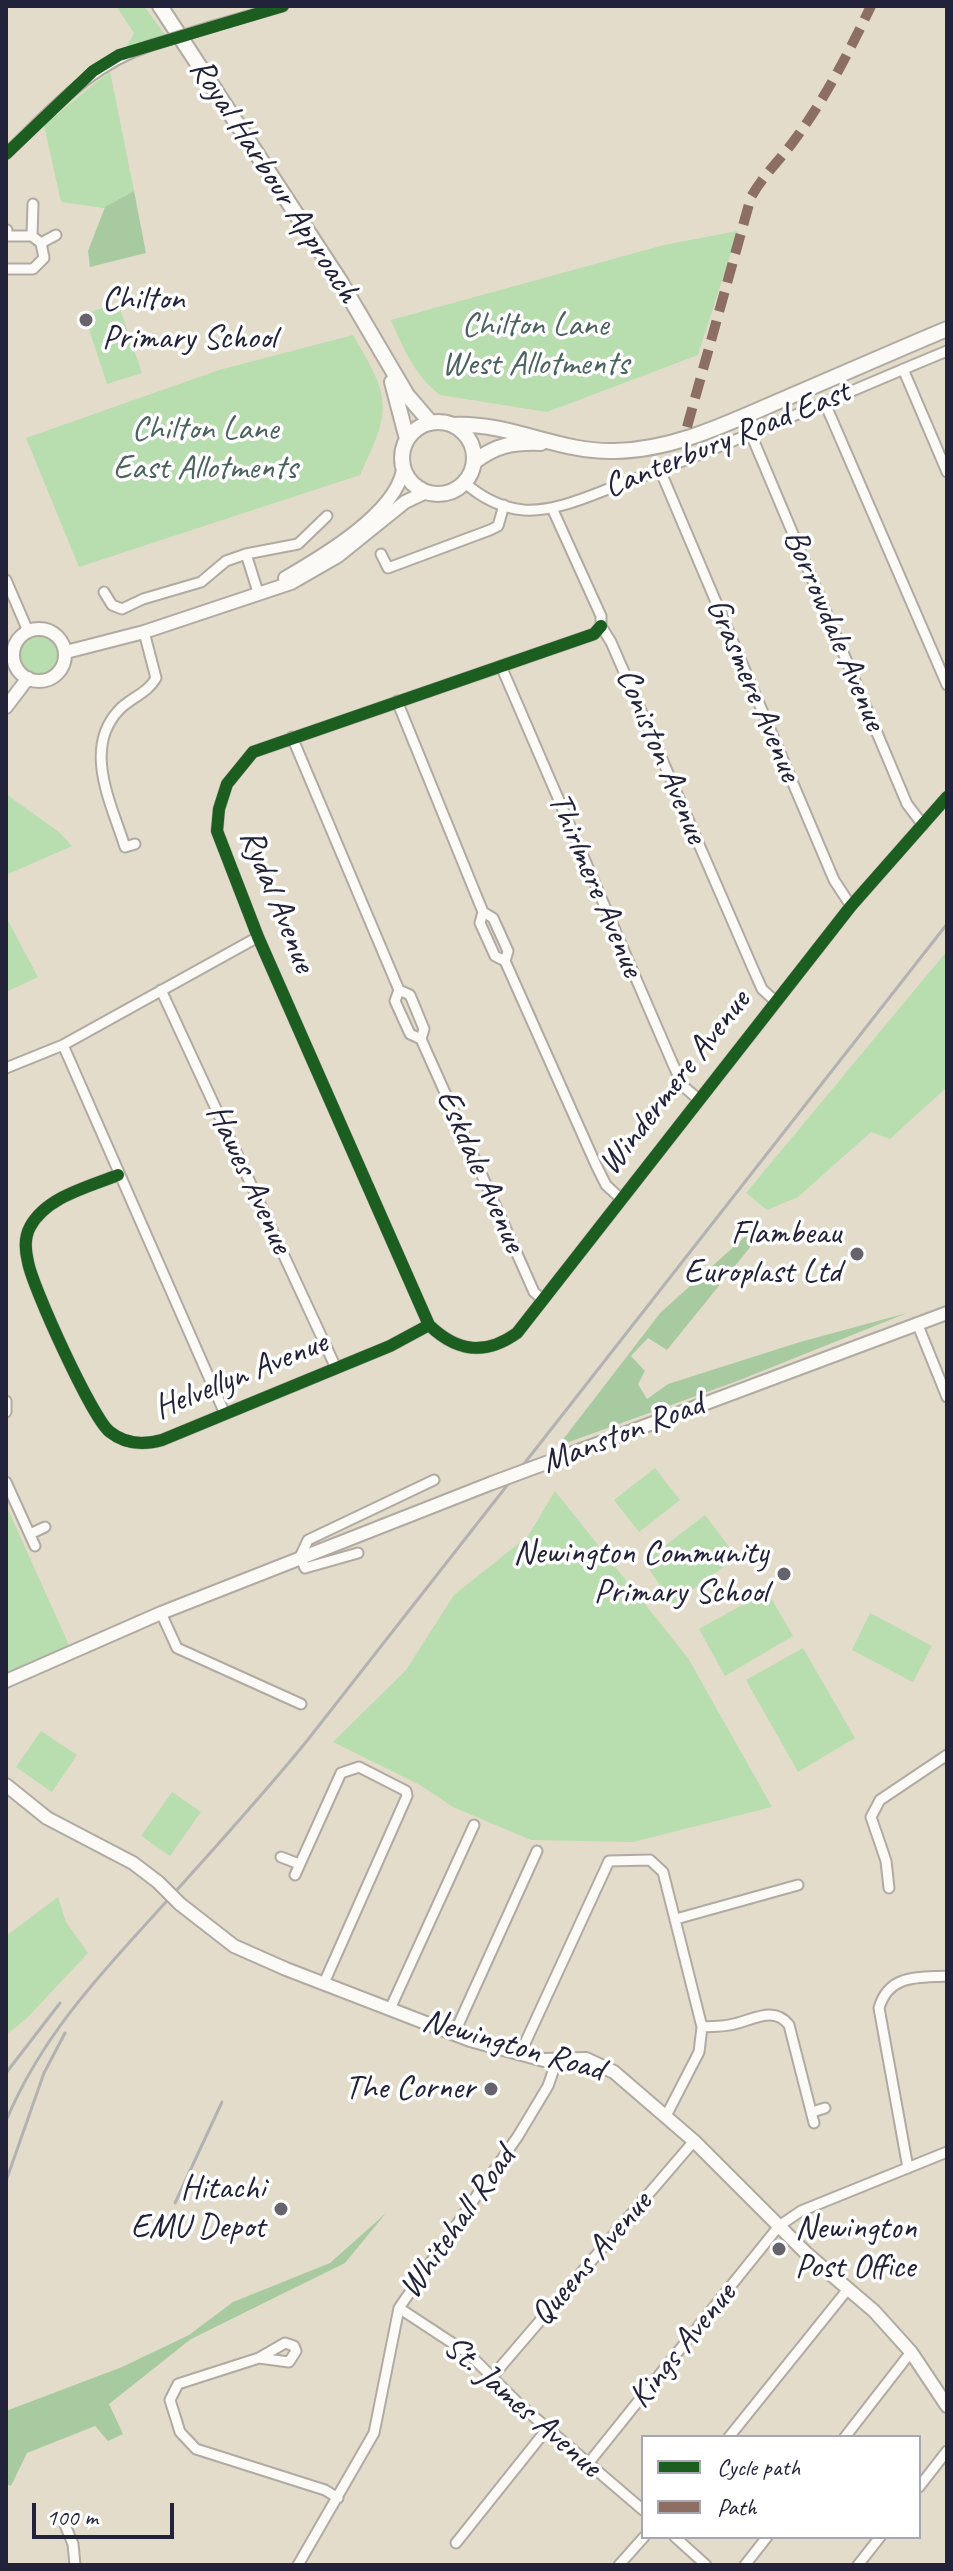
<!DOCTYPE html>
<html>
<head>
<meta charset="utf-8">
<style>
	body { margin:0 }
	#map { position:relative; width:953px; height:2571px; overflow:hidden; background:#e4dcca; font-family:Caveat,sans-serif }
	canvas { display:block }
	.frame { position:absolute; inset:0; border:8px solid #22223b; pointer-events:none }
	.legend { position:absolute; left:641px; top:2435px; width:280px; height:104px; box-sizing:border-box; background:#fff; border:2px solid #a7a7b1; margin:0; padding:10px 14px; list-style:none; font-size:24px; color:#22223b }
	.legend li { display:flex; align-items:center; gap:16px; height:40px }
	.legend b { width:40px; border:2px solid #a7a7b1 }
	.scale { position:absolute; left:32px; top:2503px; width:142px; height:36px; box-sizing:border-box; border:4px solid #22223b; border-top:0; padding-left:10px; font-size:24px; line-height:28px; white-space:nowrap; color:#22223b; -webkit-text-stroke:6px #fff; paint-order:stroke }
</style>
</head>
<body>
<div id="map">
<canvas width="953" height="2571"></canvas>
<div class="frame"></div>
<ul class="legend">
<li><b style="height:10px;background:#1b5e20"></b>Cycle path</li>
<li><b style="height:10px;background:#8d6e63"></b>Path</li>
</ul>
<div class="scale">100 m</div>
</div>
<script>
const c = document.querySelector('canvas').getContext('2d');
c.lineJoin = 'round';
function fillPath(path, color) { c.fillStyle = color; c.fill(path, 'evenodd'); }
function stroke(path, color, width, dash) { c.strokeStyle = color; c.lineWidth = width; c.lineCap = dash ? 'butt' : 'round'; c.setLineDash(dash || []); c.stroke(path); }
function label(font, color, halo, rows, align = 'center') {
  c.font = font + ' Caveat,sans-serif'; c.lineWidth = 7; c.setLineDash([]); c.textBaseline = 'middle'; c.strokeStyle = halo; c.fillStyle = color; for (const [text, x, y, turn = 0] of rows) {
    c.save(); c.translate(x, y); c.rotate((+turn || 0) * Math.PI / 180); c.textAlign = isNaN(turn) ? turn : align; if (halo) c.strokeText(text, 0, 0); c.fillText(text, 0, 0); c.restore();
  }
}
fillPath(new Path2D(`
	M116,6h28l22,30 -40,12 8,-15z
	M110,71l24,120 -30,17 -43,-6 -17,-77z
	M738,231l-40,124 -151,57 -107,-17c-25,-19 -37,-47 -49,-75l273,-75z
	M118,303l24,70 -35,11 -23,-70z
	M353,335c38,64 39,73 7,140l-281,92 -53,-129 193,-68z
	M20 655a20 20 0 1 1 40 0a20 20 0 1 1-40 0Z
	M6,794l53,38 13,14 -66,29z
	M6,917l32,60 -32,15z
	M947,951v136l-57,52 -19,-7 -73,65 -31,13 -21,-17z
	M655,1468l25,32 -41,32 -25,-32z
	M555,1491l133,167 84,149 -139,35 -102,-2 -78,-33 -33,-22 -87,-43 73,-72 48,-75 74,-59z
	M6,1505l63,140 -63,29z
	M705,1515l32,42 -64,47 -29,-42z
	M767,1591l26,45 -68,40 -26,-47z
	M870,1613l62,33 -19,36 -61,-32z
	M803,1648l52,90 -57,34 -52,-92z
	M41,1731l36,24 -25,37 -36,-25z
	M172,1792l29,20 -31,44 -29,-20z
	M58,1897l8,25 22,31 -61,65 -21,17v-99z`), '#b8ddae');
fillPath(new Path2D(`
	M134,191l12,62 -56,14 -2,-16 17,-44z
	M748,1234l8,6 -89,110 -19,-12 -17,18 14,15 -7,13 9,15 21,-15 132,-42 107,-29 -167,67 -182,66 103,-134z
	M386,2213l-41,50 -154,76 -82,65 14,30 -15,7 -13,-15 -68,27 -16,33 -5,-2v-73l116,-44 67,-32 44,-33 97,-39z`), '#a8caa1');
const minor = new Path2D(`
	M210,27l73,-21
	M6,154c47,-45 83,-89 146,-109
	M32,236l1,-32
	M41,243l15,-8
	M6,269h27l11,-11 -3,-15 -9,-7h-26l1,-6
	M903,369l44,103
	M824,401l123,284
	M750,432l157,372 16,21
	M660,470l174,410 17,26
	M465,483c16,14 36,25 59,27 34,2 69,-16 100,-27 109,-39 216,-88 323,-132
	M552,508l49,108v10l10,16 143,329 8,18 13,12
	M246,554l12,38
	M381,554l7,14 102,-38 8,-4 6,-21
	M6,580l22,51
	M104,592l8,13 10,4 21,-10 58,-17 25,-21 20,-7 52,-10 29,-28
	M601,626l-7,8 -341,118 -26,32 -8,25 -2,22 41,106 171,388c28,27 56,31 88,8l334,-427 96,-109
	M501,666l171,396 11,24 14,12
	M397,701l86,211
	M292,737l107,253 11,5 14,34 -3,10 -11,-5 -15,-33 4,-11
	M135,844l-10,3c-13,-42 -43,-98 -6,-137 11,-12 29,-17 37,-32l-12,-46
	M505,961l3,-10 -15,-33 -10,-6 -3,11 15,33 10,5 91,204 10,20 14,13
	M161,990l175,378
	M421,1039l101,226 12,27 9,8
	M63,1045l162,369
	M6,1068l57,-23 195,-108
	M118,1175c-30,12 -72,22 -88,52 -6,11 -5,23 -2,35 4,24 65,158 82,170 15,12 34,13 52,8l228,-94 39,-21
	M917,1323l30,74
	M6,1401v11
	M6,1482l29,64
	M30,1534l15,-7
	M358,1553l-53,15 -5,-11 8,-17 126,-60
	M161,1613l16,35 124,56
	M281,1857l18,7
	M295,1875l46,-102 18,-6 47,24 1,5 -83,187
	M889,1888l-3,-27 -15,-44 9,-17 67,-45
	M676,1919l122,-34
	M390,2009l84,-184
	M702,2027c9,-1 18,0 27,-2 21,-3 44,-21 60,0l25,98
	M454,2034l83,-183
	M520,2054l89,-193 41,-1 13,12 39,155 -3,25 -33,64
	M812,2112l13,-4
	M908,2168l-29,-160c10,-34 38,-30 68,-32
	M399,2308l70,46 50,50 124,106
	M259,2358l30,4 7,-11 -2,-5 -9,-3 -26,15 -81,26 -8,16 10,32 16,17 129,41 13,8
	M491,2378l203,-237
	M729,2437l119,-148
	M845,2437l66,-85
	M587,2465l192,-239 22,-15 146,-59
	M919,2487l28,-36
	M65,2525l8,19 2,21
	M675,2537l31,28
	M456,2543l91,-114
	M298,2565l76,-132 25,-125 119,-172 30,-50 9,-26
	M619,2565l25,-28
	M745,2565l22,-28
	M858,2565l22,-28`);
const major = new Path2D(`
	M285,578c36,-21 110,-64 118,-108
	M13 655a26 26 0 1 1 52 0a26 26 0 1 1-52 0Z
	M66,652l78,-20 147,-49 47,-27 67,-54 21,-10
	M6,707l22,-29
	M554,1460l393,-147
	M6,1681l155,-68 331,-130
	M6,1785l41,33 86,45 25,19
	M180,1904l54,42 52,23 184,71 74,20 42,-1 28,13 80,69 112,112 68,58 37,41 36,54`);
const highway = new Path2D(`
	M160,6l180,275 67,114 24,28
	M392,382l15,57
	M402 458a36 36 0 1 1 72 0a36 36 0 1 1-72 0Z
	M453,425c57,-3 106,28 162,26 60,-1 115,-29 169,-52 54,-23 108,-47 163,-70
	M474,462c22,-17 39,-20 67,-19`);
stroke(minor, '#b0aaa2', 13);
stroke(major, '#b0aaa2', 16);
stroke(highway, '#b0aaa2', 18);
stroke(minor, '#fbfaf7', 9);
stroke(major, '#fbfaf7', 12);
stroke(highway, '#fbfaf7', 14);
stroke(new Path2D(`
	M6,2073l54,-70
	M6,2121c36,-87 98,-151 160,-219 48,-53 95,-105 140,-160l641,-818
	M6,2181l38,-108 21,-40
	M175,2203l47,-101`), '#b3b2b2', 3);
const minorBridge = new Path2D(`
	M152,45l58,-18`);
const majorBridge = new Path2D(`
	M492,1483l62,-23
	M158,1882l22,22`);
stroke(minorBridge, '#b0aaa2', 13, []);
stroke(majorBridge, '#b0aaa2', 16, []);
stroke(minorBridge, '#fbfaf7', 9);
stroke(majorBridge, '#fbfaf7', 12);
stroke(new Path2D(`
	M687,427l64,-230c12,-21 28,-36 42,-55 31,-41 56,-90 78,-136`), '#8d6e63', 10, [20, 10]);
stroke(new Path2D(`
	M6,154l87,-83 26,-16 164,-49
	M601,626l-7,8 -341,118 -26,32 -8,25 -2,22 41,106 171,388c28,27 56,31 88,8l334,-427 96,-109
	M118,1175c-30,12 -72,22 -88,52 -6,11 -5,23 -2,35 4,24 65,158 82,170 15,12 34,13 52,8l228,-94 39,-21`), '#1b5e20', 12);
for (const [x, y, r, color] of [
	[86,320,8,"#66636d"],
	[857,1254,8,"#66636d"],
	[784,1574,8,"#66636d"],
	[491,2089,8,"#66636d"],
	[281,2209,8,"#66636d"],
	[779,2249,8,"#66636d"]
]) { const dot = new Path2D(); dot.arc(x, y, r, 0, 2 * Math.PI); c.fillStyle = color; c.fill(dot); stroke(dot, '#fff', 3); }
label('34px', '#22223b', '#fff', [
	["Royal Harbour Approach",274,181,57],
	["Canterbury Road East",727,440,-22],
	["Borrowdale Avenue",834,630,67],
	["Grasmere Avenue",753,690,67],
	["Coniston Avenue",661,756,67],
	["Thirlmere Avenue",595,885,67],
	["Rydal Avenue",277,901,68],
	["Windermere Avenue",675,1083,-52],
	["Eskdale Avenue",480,1171,66],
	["Hawes Avenue",249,1179,65],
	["Helvellyn Avenue",241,1376,-22],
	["Manston Road",623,1434,-21],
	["Newington Road",513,2046,16],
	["Whitehall Road",458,2223,-55],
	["Queens Avenue",592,2259,-49],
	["Kings Avenue",683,2346,-51],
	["St. James Avenue",522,2407,41]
]);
label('34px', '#22223b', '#fff', [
	["Chilton",102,300,"left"],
	["Primary School",102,339,"left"],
	["Flambeau",841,1234],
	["Europlast Ltd",841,1273],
	["Newington Community",768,1554],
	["Primary School",768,1593],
	["The Corner",475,2089],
	["Hitachi",265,2189],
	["EMU Depot",265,2228],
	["Newington",795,2229,"left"],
	["Post Office",795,2268,"left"]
], 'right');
label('34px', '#4a635c', '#fff', [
	["Chilton Lane",535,326],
	["West Allotments",535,365],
	["Chilton Lane",205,430],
	["East Allotments",205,469]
]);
</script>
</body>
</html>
